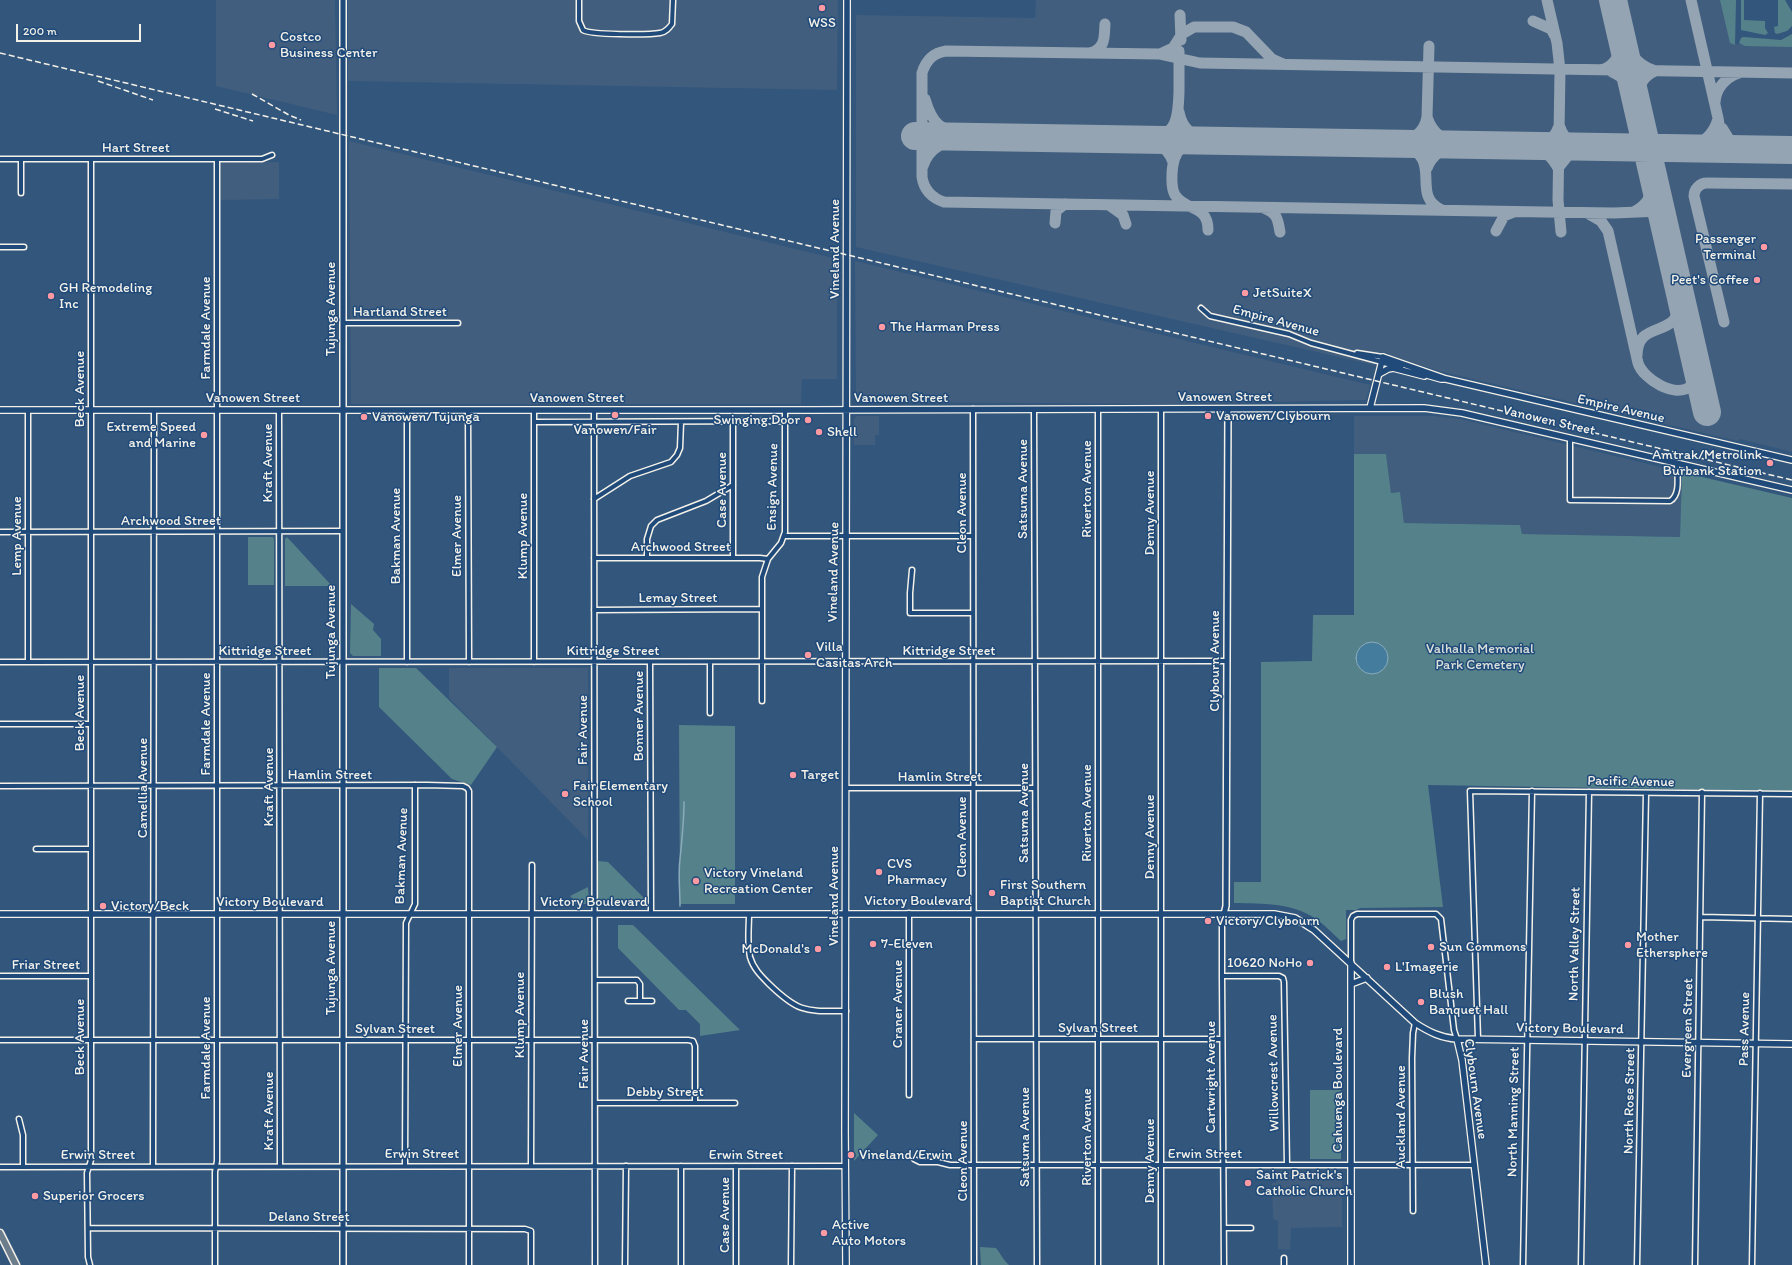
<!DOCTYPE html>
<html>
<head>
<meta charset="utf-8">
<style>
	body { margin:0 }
	#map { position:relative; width:1792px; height:1265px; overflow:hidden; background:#33567c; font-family:Itim,sans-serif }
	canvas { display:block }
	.scale { position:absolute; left:16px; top:24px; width:125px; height:18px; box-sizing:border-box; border:2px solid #f4f1e8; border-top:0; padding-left:5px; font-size:12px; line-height:14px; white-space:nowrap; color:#f4f1e8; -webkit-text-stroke:3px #1f4a7a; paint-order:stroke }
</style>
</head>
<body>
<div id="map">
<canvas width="1792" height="1265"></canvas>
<div class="scale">200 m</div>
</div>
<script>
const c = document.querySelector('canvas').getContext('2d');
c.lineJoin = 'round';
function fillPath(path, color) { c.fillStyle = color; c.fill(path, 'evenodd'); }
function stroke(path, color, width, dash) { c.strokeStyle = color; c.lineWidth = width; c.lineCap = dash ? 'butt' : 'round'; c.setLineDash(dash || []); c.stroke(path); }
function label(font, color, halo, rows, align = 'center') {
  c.font = font + ' Itim,sans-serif'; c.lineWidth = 3; c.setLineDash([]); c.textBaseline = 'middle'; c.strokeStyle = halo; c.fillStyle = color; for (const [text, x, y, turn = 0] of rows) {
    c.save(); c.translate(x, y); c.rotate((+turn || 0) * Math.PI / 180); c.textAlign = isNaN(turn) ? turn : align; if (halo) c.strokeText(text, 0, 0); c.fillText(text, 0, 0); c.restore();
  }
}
fillPath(new Path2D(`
	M216,0h119l2,115 -121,-29z
	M348,0h490l-1,90 -489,-9z
	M1036,0h685l10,41 4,3 57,2v406l-52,-13 -2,2 -299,-70 -50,-16 -1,-2 -10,-1 -4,13 -518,-118v-232l179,3z
	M349,141l488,118v120h-35l-1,25h-450z
	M279,162v37l-58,1v-37z
	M855,261l515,124 -4,15 -196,4 -312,-2 -2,-2z
	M857,416h22v19h-4v10h-21v-26z
	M1354,416h79l27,3 209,50 2,2 11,3 -2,63 -158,-3 -2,-9 -116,-2 -4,-31 -9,1 -5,-39h-32z
	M449,668h139v172l-139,-142z
	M1276,1171h63l3,4v52l-51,1 -1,22 -12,-1v-28l-5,-2 -1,-36h4z`), '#415e7e');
fillPath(new Path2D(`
	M1720,0h16l-1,45 -5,-2z
	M1741,0h3v20l21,1v7l3,5 -3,2 -24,-5z
	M1778,0h7l7,12v14l-5,5 -10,3 -2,-1 -1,-6 4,-1z
	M1792,34v13l-47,-1 -6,-3 2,-5 2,-1 38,3z
	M1354,454h32l5,39 9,-1 4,31 116,2 2,9 158,3 2,-63 3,-1 107,25v293l-364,-6 15,122 -83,1 -4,2h-10v29l-5,2c-8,-7 -16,-16 -25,-22 -25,-17 -53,-15 -82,-16v-21h27v-220l51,-1 1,-46h41z
	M248,537h25l1,2v46h-26z
	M287,537l45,49h-47v-47z
	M351,604l23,20 -1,6 8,9v17h-28l-3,-3z
	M379,668h37l81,79 -26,38 -19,-6 -73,-72z
	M679,725l56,1v178h-55z
	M598,861l10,1 37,37 -2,4h-42l-4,-4z
	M588,887l1,15 -3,2h-13v-5l-3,-3z
	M618,925h15l107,105 -40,6v-12l-14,-14h-7l-61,-62z
	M1310,1090h31v69h-31z
	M854,1113l24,22 -24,26z
	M980,1247l16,1c5,6 7,12 13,17h-28z`), '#55828a');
const water = new Path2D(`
	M1356 658a16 16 0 1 1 32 0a16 16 0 1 1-32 0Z`);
fillPath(water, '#447c9d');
stroke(water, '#8aabbb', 1);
stroke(new Path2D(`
	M680,906c0,-15 -2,-32 0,-47 2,-19 4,-38 4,-57`), '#8aabbb', 1.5);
stroke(new Path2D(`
	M1547,0l10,43 3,27 -2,130 3,32
	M1691,0l27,118 5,31
	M1180,15l1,25
	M1533,21l18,8 4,7
	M1621,35c7,15 15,30 32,35
	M1091,53c15,-6 13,-16 14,-29
	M1160,54l13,-6 9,-14 12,-7h39l13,5 26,27 11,5
	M1602,70c14,-5 20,-18 19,-32
	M1612,72c16,7 22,18 26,34
	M925,99c8,27 15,30 42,37
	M1637,100c1,-13 5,-24 18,-29
	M1715,102c1,-14 11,-25 24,-29
	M1179,112c3,16 12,23 27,28
	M1427,117c6,18 18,25 36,27
	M1560,127c4,13 13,16 25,20
	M1722,128l8,13 19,8
	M1133,139c18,0 34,5 40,23
	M1147,139c31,-3 31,-22 32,-47 0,-14 0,-27 0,-41
	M1206,140c-23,2 -33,9 -34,34 0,7 -1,14 3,21 11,17 33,9 33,35
	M1396,143c16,-3 28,-9 31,-26l2,-71
	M1397,144c52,12 10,50 45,66
	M1529,145c14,4 22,10 29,23l12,-15 16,-6
	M1531,145c11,-2 23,-4 27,-17
	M1685,148c17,-3 28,-12 33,-29
	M923,166c6,-19 24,-26 42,-30
	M1427,168c5,-13 17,-22 31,-23
	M1109,205l14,10 3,9
	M1264,208c13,5 14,11 16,24
	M1661,211l-47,2 -69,-1 -601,-10c-12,-4 -20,-12 -22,-25v-104c4,-13 11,-20 24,-22l213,3 41,9 592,10
	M1634,212c16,-8 19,-20 19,-37
	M1587,213l14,8 7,10 30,132c5,16 37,36 53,23 4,-4 5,-11 7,-17
	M1055,223l1,-12 9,-7
	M1496,231l8,-15 10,-4
	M1724,322l-30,-126c0,-7 6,-13 13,-13l85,1
	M1637,356c0,-29 24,-23 36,-35 6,-7 7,-16 8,-24`), '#94a4b2', 11);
stroke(new Path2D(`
	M1613,0l94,412
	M915,136l877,14`), '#94a4b2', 28);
const minor = new Path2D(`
	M579,0v21l4,9c7,5 66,5 77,3 6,-1 9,-5 12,-9l1,-24
	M0,159h262l10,-4
	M21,193v-34
	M0,247h24
	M1201,308l9,8 79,18 22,9 71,19
	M343,323h115
	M1357,353l26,4
	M973,409l1,856
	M28,410v252
	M279,410l1,755
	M407,410v252
	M468,410l1,252
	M594,410l1,855
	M1034,410l3,855
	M534,411v251
	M733,421v137
	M534,422l251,-1
	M1570,438v62l100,1c11,-6 7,-26 7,-37
	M594,499l36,-23 41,-14 6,-7 3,-7 1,-26
	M0,532l343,-1
	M784,536h189
	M594,558h166l8,1
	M647,558v-19l4,-13 6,-6 49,-19 27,-16
	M912,570l-2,23v20h63
	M594,610l168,-1
	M0,662l1227,-1
	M650,662l1,252
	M762,701v-124l6,-18 13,-16 4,-11v-122
	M710,713v-51
	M0,724h90
	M0,786l427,-1 36,1 4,2 2,3v474
	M846,788h189
	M36,849h55
	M909,913v182
	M749,914c0,13 -2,29 1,43 3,11 11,19 19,27 30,29 36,27 77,27
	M1701,917l91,2
	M1351,963v-43l2,-4 4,-2h79l5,5 13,111 3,9
	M0,976h91
	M1222,976h57l4,2 1,4 3,183
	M595,980h42l3,4v17
	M628,1001h24
	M974,1039h248
	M1478,1039l-8,-248 322,3
	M0,1040h688l5,1 2,5v57
	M595,1103h140
	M19,1119l4,16v31
	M914,1159l6,3h18l12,3h524
	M405,1165l1,-242 9,-19v-119
	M531,1165l1,-300
	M153,1166l1,-756
	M0,1167l845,-1
	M1413,1211l-1,-153 1,-25 2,-10
	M88,1228l437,1 6,2v34
	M1224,1228h27
	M1284,1258v7
	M90,1265l-2,-8 -1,-84 4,-13v-1001
	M215,1265v-93l2,-11v-1002
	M625,1265l1,-99
	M681,1265v-99
	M736,1265v-99
	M791,1265l1,-99
	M1098,1265v-856
	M1161,1265v-856
	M1224,1265l-2,-289v-53l2,-9
	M1523,1265l9,-474
	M1581,1265l8,-473
	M1637,1265l9,-472
	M1695,1265l7,-473
	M1752,1265l8,-472`);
const tertiary = new Path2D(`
	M1224,914l2,-8 2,-497
	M343,1265v-1265`);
const secondary = new Path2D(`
	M1382,362l19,4
	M1420,373l21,6h4
	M1379,374l9,-5 5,-1 31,8
	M1370,408l13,-51 63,22 346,81
	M0,410h812l612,-2 38,5 330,77
	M0,914h1274l21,4 19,12 101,93c14,9 26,15 42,16l335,5
	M1351,984l16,-6
	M1457,1039l5,21 24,205
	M846,1265l-1,-134 2,-1131
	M1351,1265v-302`);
const primary = new Path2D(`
	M0,1233l16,32`);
stroke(minor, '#f4f1e8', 7);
stroke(tertiary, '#f4f1e8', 8);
stroke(secondary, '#f4f1e8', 8);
stroke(primary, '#f4f1e8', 9);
stroke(minor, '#1f4a7a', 4);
stroke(tertiary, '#1f4a7a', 5);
stroke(secondary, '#1f4a7a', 5.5);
stroke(primary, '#6c7d8c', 6);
stroke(new Path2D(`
	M0,53l1792,427
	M98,81l55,19
	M252,94l37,21 12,5
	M215,109l38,12`), '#f4f1e8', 1.5, [6, 3]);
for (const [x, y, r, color] of [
	[822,8,4,"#ff9aa2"],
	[272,45,4,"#ff9aa2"],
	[1764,247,4,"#ff9aa2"],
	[1757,280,4,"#ff9aa2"],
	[1245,293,4,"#ff9aa2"],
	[51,296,4,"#ff9aa2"],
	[882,327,4,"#ff9aa2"],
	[615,415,4,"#ff9aa2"],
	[1208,416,4,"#ff9aa2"],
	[364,417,4,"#ff9aa2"],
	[808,420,4,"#ff9aa2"],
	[819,432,4,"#ff9aa2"],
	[204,435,4,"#ff9aa2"],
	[1770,463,4,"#ff9aa2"],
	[808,655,4,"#ff9aa2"],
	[793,775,4,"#ff9aa2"],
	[565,794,4,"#ff9aa2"],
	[879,872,4,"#ff9aa2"],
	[696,881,4,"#ff9aa2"],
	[992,893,4,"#ff9aa2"],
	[103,906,4,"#ff9aa2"],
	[1208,921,4,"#ff9aa2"],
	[873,944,4,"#ff9aa2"],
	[1628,945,4,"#ff9aa2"],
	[1431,947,4,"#ff9aa2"],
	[818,949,4,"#ff9aa2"],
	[1310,963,4,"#ff9aa2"],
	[1387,967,4,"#ff9aa2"],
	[1421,1002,4,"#ff9aa2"],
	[851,1155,4,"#ff9aa2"],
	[1248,1183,4,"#ff9aa2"],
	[35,1196,4,"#ff9aa2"],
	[824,1233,4,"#ff9aa2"]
]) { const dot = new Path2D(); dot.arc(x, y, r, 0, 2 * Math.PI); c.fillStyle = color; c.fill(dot); stroke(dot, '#1f4a7a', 1.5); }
label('14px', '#f4f1e8', '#1f4a7a', [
	["WSS",822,23,"center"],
	["Costco",280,37],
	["Business Center",280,53],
	["Passenger",1756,239,"right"],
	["Terminal",1756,255,"right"],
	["Peet's Coffee",1749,280,"right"],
	["GH Remodeling",59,288],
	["Inc",59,304],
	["JetSuiteX",1253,293],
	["The Harman Press",890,327],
	["Vanowen/Clybourn",1216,416],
	["Vanowen/Tujunga",372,417],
	["Swinging Door",800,420,"right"],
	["Extreme Speed",196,427,"right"],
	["and Marine",196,443,"right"],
	["Vanowen/Fair",615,430,"center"],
	["Shell",827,432],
	["Amtrak/Metrolink",1762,455,"right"],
	["Burbank Station",1762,471,"right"],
	["Villa",816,647],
	["Casitas Arch",816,663],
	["Target",801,775],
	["Fair Elementary",573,786],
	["School",573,802],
	["CVS",887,864],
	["Pharmacy",887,880],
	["Victory Vineland",704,873],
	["Recreation Center",704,889],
	["First Southern",1000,885],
	["Baptist Church",1000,901],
	["Victory/Beck",111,906],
	["Victory/Clybourn",1216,921],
	["Mother",1636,937],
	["Ethersphere",1636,953],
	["7-Eleven",881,944],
	["Sun Commons",1439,947],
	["McDonald's",810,949,"right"],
	["10620 NoHo",1302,963,"right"],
	["L'Imagerie",1395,967],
	["Blush",1429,994],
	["Banquet Hall",1429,1010],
	["Vineland/Erwin",859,1155],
	["Saint Patrick's",1256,1175],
	["Catholic Church",1256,1191],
	["Superior Grocers",43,1196],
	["Active",832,1225],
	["Auto Motors",832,1241]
], 'left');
label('14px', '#f4f1e8', '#1f4a7a', [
	["Hart Street",136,148],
	["Vineland Avenue",835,249,-90],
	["Tujunga Avenue",331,309,-90],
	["Hartland Street",400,312],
	["Empire Avenue",1276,321,15],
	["Farmdale Avenue",206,328,-90],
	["Beck Avenue",80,389,-90],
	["Vanowen Street",1225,397],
	["Vanowen Street",253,398],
	["Vanowen Street",577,398],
	["Vanowen Street",901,398],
	["Empire Avenue",1621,409,13],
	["Vanowen Street",1549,421,13],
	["Kraft Avenue",268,463,-90],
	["Ensign Avenue",773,487,-89],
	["Satsuma Avenue",1023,489,-90],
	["Riverton Avenue",1087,489,-90],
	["Case Avenue",722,490,-90],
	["Cleon Avenue",962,513,-90],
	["Denny Avenue",1150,513,-90],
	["Archwood Street",171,521],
	["Lemp Avenue",17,536,-90],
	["Bakman Avenue",396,536,-90],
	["Elmer Avenue",457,536,-90],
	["Klump Avenue",523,536,-90],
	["Archwood Street",681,547],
	["Vineland Avenue",834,572,-89],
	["Lemay Street",678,598],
	["Tujunga Avenue",331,632,-90],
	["Kittridge Street",265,651],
	["Kittridge Street",613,651],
	["Kittridge Street",949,651],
	["Clybourn Avenue",1215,661,-90],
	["Beck Avenue",80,713,-90],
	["Bonner Avenue",639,716,-90],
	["Farmdale Avenue",206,724,-90],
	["Fair Avenue",583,730,-90],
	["Hamlin Street",330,775],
	["Hamlin Street",940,777],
	["Pacific Avenue",1631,782,1],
	["Kraft Avenue",269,787,-90],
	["Camellia Avenue",143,788,-90],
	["Satsuma Avenue",1024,813,-90],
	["Riverton Avenue",1087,813,-90],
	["Cleon Avenue",962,837,-90],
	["Denny Avenue",1150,837,-90],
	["Bakman Avenue",402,856,-88],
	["Vineland Avenue",834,896,-90],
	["Victory Boulevard",918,901],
	["Victory Boulevard",270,902],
	["Victory Boulevard",594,902],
	["North Valley Street",1575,944,-89],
	["Friar Street",46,965],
	["Tujunga Avenue",331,968,-90],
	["Craner Avenue",898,1004,-90],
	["Klump Avenue",520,1015,-90],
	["Elmer Avenue",458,1026,-90],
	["Sylvan Street",1098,1028],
	["Evergreen Street",1688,1028,-89],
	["Sylvan Street",395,1029],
	["Victory Boulevard",1570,1029,1],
	["Pass Avenue",1745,1029,-89],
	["Beck Avenue",80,1037,-90],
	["Farmdale Avenue",206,1048,-90],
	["Fair Avenue",584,1054,-90],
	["Willowcrest Avenue",1274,1073,-91],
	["Cartwright Avenue",1211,1077,-90],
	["Clybourn Avenue",1475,1089,82],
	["Cahuenga Boulevard",1338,1090,-90],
	["Debby Street",665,1092],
	["North Rose Street",1630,1101,-89],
	["Kraft Avenue",269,1111,-90],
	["North Manning Street",1514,1112,-89],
	["Auckland Avenue",1401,1117,-90],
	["Satsuma Avenue",1025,1137,-90],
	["Riverton Avenue",1087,1137,-90],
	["Erwin Street",422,1154],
	["Erwin Street",1205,1154],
	["Erwin Street",98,1155],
	["Erwin Street",746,1155],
	["Cleon Avenue",963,1161,-90],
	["Denny Avenue",1150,1161,-90],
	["Case Avenue",725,1215,-90],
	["Delano Street",309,1217]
]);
label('14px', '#dce0da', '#1f4a7a', [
	["Valhalla Memorial",1480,649],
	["Park Cemetery",1480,665]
]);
</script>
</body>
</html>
